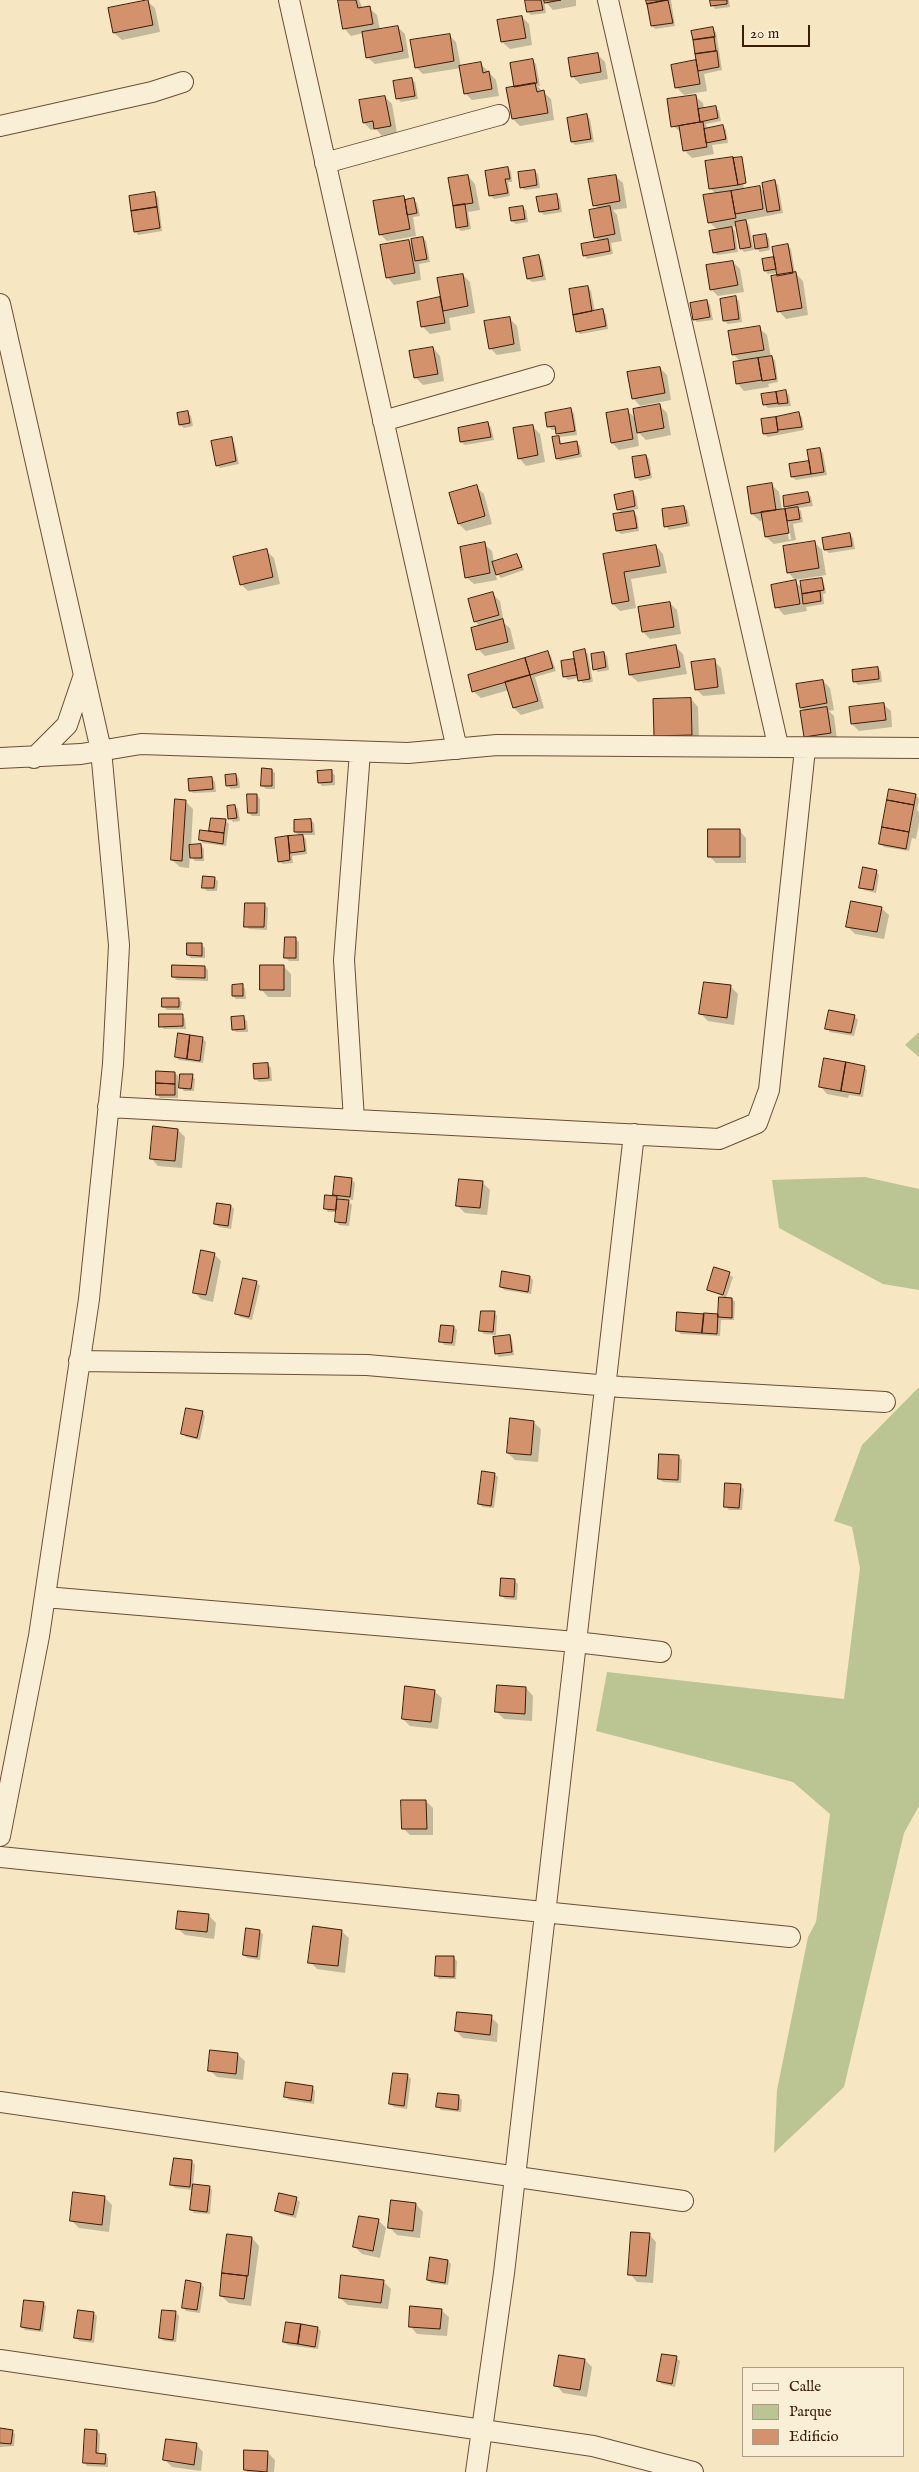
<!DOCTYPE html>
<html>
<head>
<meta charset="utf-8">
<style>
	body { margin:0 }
	#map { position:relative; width:919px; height:2472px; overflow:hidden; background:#f6e6c1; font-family:"IM FELL English",serif }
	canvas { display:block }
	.legend { position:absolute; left:742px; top:2367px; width:162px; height:90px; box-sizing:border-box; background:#f9efd7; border:1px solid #ad9b84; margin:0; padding:6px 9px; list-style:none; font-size:15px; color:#3b1c07 }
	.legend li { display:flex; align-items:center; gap:10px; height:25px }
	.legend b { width:25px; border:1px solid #ad9b84 }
	.scale { position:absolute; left:742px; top:25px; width:68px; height:22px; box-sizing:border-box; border:2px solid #3b1c07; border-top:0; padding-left:6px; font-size:15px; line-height:18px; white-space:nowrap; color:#3b1c07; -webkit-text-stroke:4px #f9efd7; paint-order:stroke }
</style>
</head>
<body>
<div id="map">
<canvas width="919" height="2472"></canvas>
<ul class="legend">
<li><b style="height:6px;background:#f9efd7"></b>Calle</li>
<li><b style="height:14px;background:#bbc593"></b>Parque</li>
<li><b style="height:14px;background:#d4926c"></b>Edificio</li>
</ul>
<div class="scale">20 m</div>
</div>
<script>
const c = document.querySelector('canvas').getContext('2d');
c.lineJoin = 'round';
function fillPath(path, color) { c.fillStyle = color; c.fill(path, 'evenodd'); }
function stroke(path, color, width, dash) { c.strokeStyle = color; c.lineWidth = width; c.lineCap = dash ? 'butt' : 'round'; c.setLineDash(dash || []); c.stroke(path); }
fillPath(new Path2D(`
	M919,1032v25l-14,-12z
	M865,1177l54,12v101l-36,-6 -104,-56 -7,-48z
	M919,1387v419l-15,27 -60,254 -70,66 3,-63 31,-153 8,-15 14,-108 -37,-32 -197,-51 11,-59 237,27 16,-131 -8,-41 -18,-6 28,-76z`), '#bbc593');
fillPath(new Path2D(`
	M339,0h20l4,9 6,-1 8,7 3,15 18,-3 7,7 4,24 -34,6 -8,-7 -4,-24 -12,3 -7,-8z
	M526,0h50v6l-23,4 -9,-10 2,13 -15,2 -3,-3z
	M648,0h23l4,26 -20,3 -3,-3z
	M711,0h18l1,7 -15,2z
	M147,1l8,7 5,24 -38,8 -8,-7z
	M522,17l7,7 3,21 -22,4 -8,-7z
	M713,29l3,3 6,38 -18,4 3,17 -23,4 -8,-8 -3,-21 24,-5 -4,-29z
	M449,35l7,7 5,25 19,-4 16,17 3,16 -27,4 -7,-7 -4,-25 -38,6 -7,-7z
	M597,54l8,8 3,17 -28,5 -7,-7z
	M532,60l4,4 4,22h-3l14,13 3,21 -34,6 -7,-7 4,-32z
	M411,79l4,3 3,17 -17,3 -3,-3 -3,-17z
	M695,96l8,7 1,6 11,-2 4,4 2,10 -15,3 1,4 16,-2 3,4 2,13 -16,2 2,9 -22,4 -7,-7 -3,-18 -9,-7z
	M385,97l7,7 5,29 -15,3 -6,-7 -5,1 -7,-7z
	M587,116l3,3 4,23 -19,3 -3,-3z
	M741,158l2,2h-2l3,30 15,-3 6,6 10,-11 3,3 5,28 -38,7 4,5 5,25 -10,2 -3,-4 -4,-22 -7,1 5,4 3,21 -21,3 -3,-3 4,-22 -9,-8 7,-28 -5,-5 23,-30z
	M507,168l4,3 1,11h-4l2,14 -16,3 -3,-3z
	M534,171l4,3 2,14 -15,2 -4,-3z
	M468,176l7,8 5,26 -12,2 3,17 -10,2 -4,-4z
	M615,176l8,7 4,25 -14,2 4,5 5,26 -11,2 2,11 -26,5 -3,-4 15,-14 -4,-4 3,-28 -4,-4z
	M154,193l4,4 4,34 -24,4 -3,-4z
	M556,195l4,4 2,13 -18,3 -3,-3 -3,-14z
	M404,197l3,4 7,-1 3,3 3,13 -7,1 3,19 -29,5 -7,-7z
	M522,207l4,3 2,12 -12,2 -4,-3z
	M765,235l4,3 1,12 -10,2 -3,-3z
	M423,238l3,3 4,21 -11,2 2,16 -27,5 -7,-8 22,-36 5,5z
	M787,245l4,4 4,24 8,8 5,34 -22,4 -7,-8 -1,-38 -10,1 -3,-3z
	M539,256l3,4 4,20 -14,2 -4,-3 -3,-20z
	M733,262l7,7 4,23 -26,4 -7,-7z
	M463,275l7,7 5,31 -26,5 2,12 -21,4 -8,-8 -4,-23 24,-5z
	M588,287l3,4 4,21 7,-1 4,3 2,15 -28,5 -3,-3 -7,-41z
	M735,298l4,3 3,21 -14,2 -4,-3 -3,-21z
	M707,301l3,4 3,15 -16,2 -3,-3z
	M509,318l8,8 4,25 -24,4 -7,-7z
	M759,328l8,7 4,22 4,3 3,22 -10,2 1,3 -25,4 -7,-8 4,-21 -8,-8z
	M433,348l7,8 4,25 -21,4 -8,-8z
	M660,368l7,7 4,25 -31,6 -7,-8z
	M785,391l4,4 2,11 -23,2 -3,-3z
	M660,406l7,7 4,22 -25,5 -9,-9 2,15 -20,4 -7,-7 15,-33 9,9z
	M570,410l4,3 3,22 -18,2 3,8 15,-2 3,3 2,11 -22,4 -3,-3 -3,-20 6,-1 -3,-7h-5l-3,-3 -3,-13z
	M187,412l4,4 2,10 -9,2 -4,-3z
	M799,414l3,3 2,13 -36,7 -4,-3 -2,-14z
	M488,424l3,3 3,13 -29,5 -4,-3 -2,-13z
	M532,426l8,8 5,28 -19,4 -7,-8z
	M231,439l3,3 5,22 -19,4 -3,-3z
	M820,449l3,4 4,22 -31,5 -4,-3 -2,-12 21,-3z
	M646,456l3,3 3,19 -12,3 -4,-4z
	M772,485l7,7 3,18 7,-1 -3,-3 22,-13 3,4 2,9 -15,2 3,3 2,11 -10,2 3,16 -22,4 -8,-7 -3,-17 -3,1 -8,-7zM785,517l3,4 3,18 -2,1z
	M476,487l8,7 8,30 -26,7 -7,-7z
	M632,493l4,3 2,13 -6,1 5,6 2,15 -18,3 -4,-3 6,-17 -5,-5z
	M684,507l3,3 3,16 -21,4 -3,-4z
	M850,534l3,4 2,11 -26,4 -4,-3z
	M814,542l8,8 4,25 -31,5 -7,-8z
	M484,544l8,7 2,12 23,-8 7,15 -23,8 -6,-6 2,8 -23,4 -8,-7z
	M656,546l7,8 4,19 -36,6 5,29 -16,3 -7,-7 -8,-49z
	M266,551l8,7 6,26 -32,7 -7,-7z
	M821,579l3,4 2,10 -3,1 1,10 -18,3 1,4 -23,4 -7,-8 18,-26 7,7z
	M492,594l8,7 4,22 6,5 5,21 -30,7 -7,-7 2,-22 -4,-5 -7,-22z
	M670,603l7,7 4,24 -31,5 -7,-7z
	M676,647l7,7 4,20 -49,8 -8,-7 -3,-20z
	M585,651l3,3 5,28 -10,1 -4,-5 -11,2 -4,-4 -2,-14 14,-2z
	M548,653l3,3 5,15 -21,6 9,31 -23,7 -7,-7 -5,-18 -28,8 -8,-7z
	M603,653l4,3 2,14 -11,2 -3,-3z
	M714,661l7,7 4,26 -22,2 -7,-7z
	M878,668l3,4 1,10 -24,3 -3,-3z
	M823,681l7,7 4,22 -5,1 5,5 3,24 -24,4 -8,-7v-25l-4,-5z
	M691,699l7,8 1,35 -36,1 -8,-7z
	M883,704l8,7 1,16 -33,4 -7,-7z
	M272,770l3,3v16h-9l-4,-4z
	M331,772l4,3v10l-13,1 -3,-4z
	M236,775l3,4 1,9 -9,1 -4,-4z
	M212,779l3,3 1,10 -23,1 -3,-3z
	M257,795l3,4v17h-8l-3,-3z
	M916,795l3,4 -2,11 2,2v11l-3,16 -4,-1 -3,13 -25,-4 -4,-4z
	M185,801l8,8 -2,37 10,-1 3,4v12h-9l-5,-5 -1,12 -9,-1 -8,-7z
	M235,806l3,3 2,12 -7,1 -3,-4z
	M212,819l14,2 3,3 -3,22 -23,-3 -3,-3 10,-8z
	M311,820l3,3 1,12h-13l4,4 1,15 -15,2 1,7 -10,1 -4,-3 -3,-22 24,-3 -5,-4z
	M739,830l7,8v25h-30l-7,-7z
	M876,871l3,4 -3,18 -12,-3 -4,-3z
	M214,878l4,3 -1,10h-10l-3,-3z
	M264,904l4,4 -1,22 -18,-1 -3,-3z
	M881,908l8,7 -5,24 -29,-5 -7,-7z
	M295,939l4,3v19h-10l-3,-3z
	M202,945l3,3v10h-14l-3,-3z
	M283,966l8,8v23h-23l-7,-8z
	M205,967l3,3v11l-31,-1 -4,-3z
	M242,985l3,4 1,10h-10l-3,-3z
	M731,987l7,7 -4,31 -26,-4 -7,-7z
	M178,999l4,3 -1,8h-14l-3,-3z
	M182,1015l3,4 1,10h-22l-3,-3z
	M854,1016l4,4 -4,16 -24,-4 -3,-4z
	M244,1018l3,3 1,11h-12l-3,-3z
	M202,1038l4,4 -3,21 -24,-3 -3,-3z
	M268,1065l3,3 1,13 -13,1 -4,-4z
	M864,1067l3,3 -4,27 -14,-2 -1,3 -21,-4 -7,-8z
	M175,1073l3,3v22h-18l-3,-4z
	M192,1076l3,3 -1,12h-10l-4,-4z
	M178,1130l7,7 -3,31 -24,-2 -7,-8z
	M336,1178l16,2 3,3 -2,17 -7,-1 6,6 -3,21 -10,-1 -3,-4 1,-9h-9l-3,-4 9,-11z
	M483,1183l7,7 -3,25 -22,-2 -8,-8z
	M231,1206l3,3 -3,20 -12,-2 -4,-3z
	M214,1254l7,7 -8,41 -12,-3 -7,-7z
	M715,1268l18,9 -7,21 6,1 3,3 -1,18h-13l-1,16 -39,-2 -4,-3 2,-18 40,2 7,-17 -18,-9z
	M530,1277l3,3 -2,14 -27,-4 -3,-3z
	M256,1282l4,4 -8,34 -12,-3 -3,-3z
	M494,1312l3,4 -1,19 -12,-1 -3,-3z
	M454,1327l3,3 -2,16 -11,-1 -3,-4z
	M509,1336l3,3 2,16 -15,2 -3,-4z
	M202,1412l3,4 -5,24 -14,-3 -3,-3z
	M533,1422l8,7 -3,33 -23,-2 -7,-7z
	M679,1457l3,3 -1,23 -18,-1 -4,-3z
	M494,1474l4,3 -4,31 -11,-1 -4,-3z
	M740,1486l4,3 -2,21h-13l-4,-4z
	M514,1580l4,4 -1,16 -12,-1 -4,-4z
	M526,1688l7,8 -1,25 -28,-2 -7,-7z
	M434,1691l8,7 -4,31 -28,-3 -7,-7z
	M426,1801l7,7v27h-23l-7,-7z
	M208,1915l8,8 -2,16 -29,-4 -8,-7z
	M259,1931l4,3 -3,26 -13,-2 -3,-3z
	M341,1931l8,7 -4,35 -28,-4 -7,-7z
	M454,1958l3,3 -1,18h-17l-3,-4z
	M491,2017l7,7 -1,18 -34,-4 -7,-7z
	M237,2054l8,7 -2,19 -26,-3 -8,-7z
	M407,2075l4,4 -4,30 -13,-2 -4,-3z
	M312,2087l3,4 -1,13 -25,-4 -3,-3z
	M459,2097l3,3 -1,12 -20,-2 -3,-3z
	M175,2159l17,2 3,4 -2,20 16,2 3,3 -2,24 -16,-1 -3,-3 2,-20 -18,-2 -3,-3z
	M104,2197l8,8 -3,27 -30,-4 -7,-7z
	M296,2199l4,3 -4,16 -16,-4 -3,-3z
	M416,2204l7,8 -3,26 -23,-3 -8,-8z
	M378,2220l8,8 -6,30 -18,-4 -7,-7z
	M649,2234l7,8 -3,41 -16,-1 -7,-8z
	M228,2236l24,2 7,8 -8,60 -22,-3 -8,-7z
	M448,2261l3,3 -3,21 -17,-2 -3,-3z
	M383,2281l8,8 -3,20 -40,-4 -8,-7z
	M200,2284l4,3 -4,26 -14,-2 -3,-4z
	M43,2303l3,3 -3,26 -18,-2 -3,-3z
	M441,2310l8,7 -2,19 -30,-2 -7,-8z
	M93,2313l4,3 -3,27 -15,-2 -3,-4z
	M176,2313l3,3 -3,26 -12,-1 -4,-3z
	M317,2328l4,3 -3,18 -30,-4 -4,-3z
	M560,2356l25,4 7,7 -5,30 -24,-4 -7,-8z
	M676,2358l4,3 -5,26 -13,-3 -4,-3z
	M0,2429l12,2 3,3 -1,12 -14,1z
	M97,2431l3,3 -1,21h6l3,3v9l-21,-1 -3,-4z
	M196,2444l7,8 -2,19 -29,-4 -7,-7z
	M267,2452l8,8 -1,12h-27l-2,-3z`), '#0003');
const building = new Path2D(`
	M148,0l5,25 -40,8 -5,-25z
	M338,0h18l2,8 12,-2 3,18 -30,5z
	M525,0h16l2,10 -16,2z
	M544,0h17l-16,3z
	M646,0h22l-21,4z
	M668,0l5,23 -22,3 -4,-22z
	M710,0h17v4l-16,2z
	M522,16l4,22 -25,4 -4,-22z
	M398,26l5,25 -37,7 -4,-26z
	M713,27l2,10 -22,3 -2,-9z
	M450,34l4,27 -39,7 -5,-28z
	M714,37l2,14 -21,3 -2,-14z
	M717,51l2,16 -21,4 -3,-17z
	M598,53l3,19 -30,5 -3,-19z
	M533,59l4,24 -23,4 -4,-24z
	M696,60l4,24 -25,4 -4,-23z
	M481,62l2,11 6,-2 3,18 -28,5 -5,-28z
	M412,78l3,18 -19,3 -3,-18z
	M535,83l2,9 7,-2 4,23 -36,6 -6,-31z
	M696,95l4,27 -29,5 -4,-28z
	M385,96l6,30 -17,3 -1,-8 -10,2 -4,-23z
	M716,106l2,12 -18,4 -2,-13z
	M587,114l4,25 -20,3 -4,-24z
	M700,122h3l4,25 -24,4 -4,-25z
	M723,125l3,14 -20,4 -2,-14z
	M733,157l5,28 -29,4 -4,-28z
	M742,157l4,26 -8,2 -5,-27z
	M508,167l2,12h-5l3,14 -19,3 -4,-25z
	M535,170l2,15 -17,3 -2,-16z
	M468,175l5,28 -20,3 -5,-28z
	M616,175l4,26 -27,5 -5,-27z
	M775,180l5,30 -13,2 -5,-29z
	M760,186l3,23 -28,5 -4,-23z
	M731,191l5,27 -28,5 -5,-28z
	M155,192l2,15 -26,4 -2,-15z
	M557,194l2,15 -20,3 -3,-15z
	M404,196l6,33 -31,6 -6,-34z
	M414,198l3,15 -10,2 -2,-15z
	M465,204l3,22 -12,2 -3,-22z
	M523,206l2,13 -14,2 -2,-13z
	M610,206l5,28 -21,4 -5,-28z
	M157,207l3,21 -26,4 -3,-21z
	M746,220l5,27 -11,2 -5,-27z
	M732,227l3,22 -22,4 -4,-22z
	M766,234l2,13 -13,2 -2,-13z
	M423,237l4,22 -12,2 -4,-22z
	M608,239l2,12 -27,5 -2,-12z
	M409,240l6,33 -29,5 -6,-33z
	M788,244l5,29 -16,3 -5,-29z
	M539,255l4,21 -16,3 -4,-21z
	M774,257l2,12 -12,2 -2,-12z
	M733,261l5,24 -28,5 -4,-25z
	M796,272l6,36 -25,4 -6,-36z
	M463,274l5,32 -25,5 -6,-33z
	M588,286l4,25 -19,4 -4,-26z
	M736,296l3,23 -16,2 -3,-22z
	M440,297l5,26 -24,4 -4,-25z
	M707,300l3,17 -17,3 -3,-17z
	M603,309l3,17 -30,6 -3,-17z
	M510,317l4,27 -25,5 -5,-28z
	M760,326l4,24 -32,5 -4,-24z
	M433,347l5,27 -24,4 -5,-27z
	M772,356l4,23 -14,2 -4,-23z
	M758,358l4,22 -26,4 -3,-22z
	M660,367l5,26 -33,6 -5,-27z
	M786,390l2,13 -10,1 -2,-12z
	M776,392l2,11 -15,2 -2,-11z
	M660,404l4,24 -27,5 -4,-24z
	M571,408l4,23 -19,3 -1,-8 -8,1 -2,-14z
	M628,409l5,30 -22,4 -5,-30z
	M188,411l2,12 -11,2 -2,-12z
	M799,412l3,15 -24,3 -2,-13z
	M776,417l2,15 -15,2 -2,-15z
	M488,422l3,15 -31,5 -2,-14z
	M533,425l5,30 -20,4 -5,-31z
	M559,436l1,8 17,-3 2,13 -23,5 -4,-22z
	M232,437l4,24 -20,5 -5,-25z
	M820,448l4,24 -13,2 -4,-24z
	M646,455l4,20 -15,3 -3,-21z
	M809,461l2,13 -20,3 -2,-13z
	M772,483l4,27 -25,4 -4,-27z
	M477,485l8,31 -27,8 -9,-31z
	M633,491l2,15 -18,4 -3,-15z
	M808,492l2,10 -26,5 -1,-11z
	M684,506l3,17 -23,4 -2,-18z
	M798,507l2,12 -13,2 -2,-12z
	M785,509l4,24 -24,4 -4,-25z
	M634,511l3,17 -21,3 -3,-17z
	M850,533l2,13 -28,4 -2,-12z
	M815,541l4,27 -32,5 -4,-27z
	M485,542l5,31 -25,5 -5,-31z
	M656,545l4,21 -36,6 5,29 -17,3 -9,-50z
	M267,549l6,28 -33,8 -7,-28z
	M517,554l5,13 -26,8 -4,-13z
	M822,578l2,12 -22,4 -2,-13z
	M796,580l4,24 -25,4 -4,-23z
	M820,591l1,10 -18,3 -1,-10z
	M493,592l6,23 -25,7 -6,-23z
	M670,602l4,25 -32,5 -4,-25z
	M503,619l5,23 -32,8 -5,-22z
	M676,645l4,22 -51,8 -3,-21z
	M585,649l5,30 -12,2 -5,-29z
	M548,651l5,17 -23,7 -5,-17z
	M604,652l2,15 -13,3 -2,-16z
	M525,658l5,17 -58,17 -4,-17z
	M574,659l3,16 -14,2 -2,-16z
	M715,659l3,28 -23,3 -4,-28z
	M878,667l1,12 -26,3 -1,-12z
	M530,675l8,26 -25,7 -8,-26z
	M823,680l4,23 -27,5 -4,-24z
	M691,698l1,37 -38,1 -1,-37z
	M884,703l2,17 -35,4 -2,-17z
	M827,707l4,26 -27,4 -4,-26z
	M262,768l10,1v17h-11z
	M332,770v12l-14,1 -1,-12z
	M236,774l1,11 -11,1 -1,-11z
	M212,777l1,12 -24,2 -1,-12z
	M889,789l27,5 -2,11 -27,-5z
	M247,794h10v19h-9z
	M175,799l11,1 -4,61 -11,-1z
	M887,800l27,5 -5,27 -27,-5z
	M235,805l2,13 -9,1 -1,-13z
	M211,818l15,1 -2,14 -15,-2z
	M311,819l1,13h-18v-12z
	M882,827l27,5 -3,17 -27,-5z
	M708,829h32v28h-32z
	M200,830l24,3 -1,11 -24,-4z
	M303,835l2,16 -15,2 -2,-17z
	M288,836l2,24 -12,2 -3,-24z
	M201,844l1,14h-12l-1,-13z
	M863,867l14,3 -4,20 -14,-2z
	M203,876l12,1 -1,11h-12z
	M851,901l31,6 -5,25 -31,-5z
	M245,903h20l-1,24h-20z
	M285,937h11v21h-12z
	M187,943h15v13l-15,-1z
	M172,965l33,1v12l-33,-1z
	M260,965h24v25h-24z
	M704,982l27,3 -4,33 -28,-4z
	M243,984v12h-11v-11z
	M162,998h17v9h-17z
	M829,1010l26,5 -4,18 -26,-4z
	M159,1014h24v12l-24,1z
	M244,1016l1,13 -13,1 -1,-13z
	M178,1033l12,2 -3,24 -12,-2z
	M190,1035l13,2 -3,24 -13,-2z
	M824,1058l22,4 -5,29 -22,-4z
	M846,1062l19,4 -5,28 -19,-3z
	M268,1063l1,15 -15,1 -1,-15z
	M156,1071l19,1v12l-19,-1z
	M180,1074h13l-2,15 -12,-1z
	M156,1083l19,1v11h-19z
	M153,1126l25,3 -3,32 -25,-2z
	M335,1176l17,2 -2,19 -17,-2z
	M459,1179l24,2 -3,27 -24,-2z
	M325,1195l12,1 -1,14 -12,-1z
	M337,1199l12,1 -3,23 -11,-1z
	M217,1203l14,2 -3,21 -14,-2z
	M201,1250l14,3 -9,42 -13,-2z
	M714,1267l16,5 -7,23 -16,-5z
	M502,1271l28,5 -2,16 -28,-5z
	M243,1278l14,3 -8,36 -14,-3z
	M719,1297l13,1v20l-14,-1z
	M481,1311h14l-2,21 -14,-1z
	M677,1312l27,2 -2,19 -26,-2z
	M704,1313l14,1 -1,20 -15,-1z
	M441,1325l13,1 -2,17 -13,-1z
	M510,1335l2,17 -17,2 -2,-17z
	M186,1408l17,3 -6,27 -16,-4z
	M510,1418l24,3 -3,34 -24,-2z
	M659,1454l20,1 -1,25 -20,-1z
	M482,1471l13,2 -4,33 -13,-2z
	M725,1483l16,1 -2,24 -15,-1z
	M501,1578l14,1 -1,18 -14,-1z
	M497,1685l29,2 -1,27 -30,-2z
	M405,1686l30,4 -4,32 -29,-3z
	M401,1800h25l1,29h-25z
	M178,1911l31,3 -2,18 -31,-3z
	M313,1926l29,4 -4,36 -30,-3z
	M246,1928l14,2 -3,27 -14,-2z
	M436,1956h18v21l-19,-1z
	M457,2012l35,3 -2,20 -35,-4z
	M210,2050l28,3 -2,21 -28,-3z
	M393,2073l15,1 -4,32 -15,-2z
	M286,2082l27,4 -2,15 -27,-4z
	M438,2093l21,2 -1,15 -22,-3z
	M174,2158l18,2 -2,27 -20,-2z
	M193,2184l17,2 -3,26 -17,-2z
	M73,2192l32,4 -3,29 -32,-4z
	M279,2193l18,4 -4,18 -18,-4z
	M391,2200l25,3 -3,28 -25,-3z
	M359,2216l20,3 -6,32 -20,-4z
	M631,2232l19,1 -4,43 -18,-1z
	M227,2234l25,3 -4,39 -26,-3z
	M430,2257l18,3 -3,23 -18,-3z
	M222,2273l25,3 -3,23 -24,-3z
	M341,2275l43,5 -3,23 -42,-5z
	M186,2280l15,3 -4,27 -15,-2z
	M24,2300l20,2 -4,28 -19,-3z
	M410,2306l32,3 -2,20 -31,-2z
	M78,2310l16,2 -3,28 -17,-2z
	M162,2310l14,1 -3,29 -14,-2z
	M286,2322l15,2 -3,20 -15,-2z
	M301,2324l17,3 -3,20 -17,-3z
	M662,2354l15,2 -5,28 -15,-3z
	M559,2355l26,4 -5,31 -26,-4z
	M0,2428l13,2 -2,14 -11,-1z
	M85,2429l12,1 -1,23 10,1 -1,10 -22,-1z
	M166,2439l31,4 -3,22 -31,-5z
	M244,2450l24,1 -1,21 -23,-2z`);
fillPath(building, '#d4926c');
stroke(building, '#3b1c07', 1);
const street = new Path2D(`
	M289,0l168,749
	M608,0l170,745
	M0,126l152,-34 31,-10
	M325,163l174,-48
	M0,304l101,446 18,195 -6,119 -24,235 -50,337 -39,200
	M383,421l161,-46
	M0,758l81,-4 60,-10 267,9 89,-8 422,3
	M34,758l33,-33 17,-50
	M108,1107l611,32 38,-16 12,-33 36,-341
	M354,1120l-10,-160 16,-208
	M79,1361l288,4 254,22 264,15
	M45,1597l531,45 85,10
	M0,1857l790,80
	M0,2102l683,99
	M0,2360l593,86 100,26
	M476,2472l28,-199 130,-1139`);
stroke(street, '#6a4e36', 22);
stroke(street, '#f9efd7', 20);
</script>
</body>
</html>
